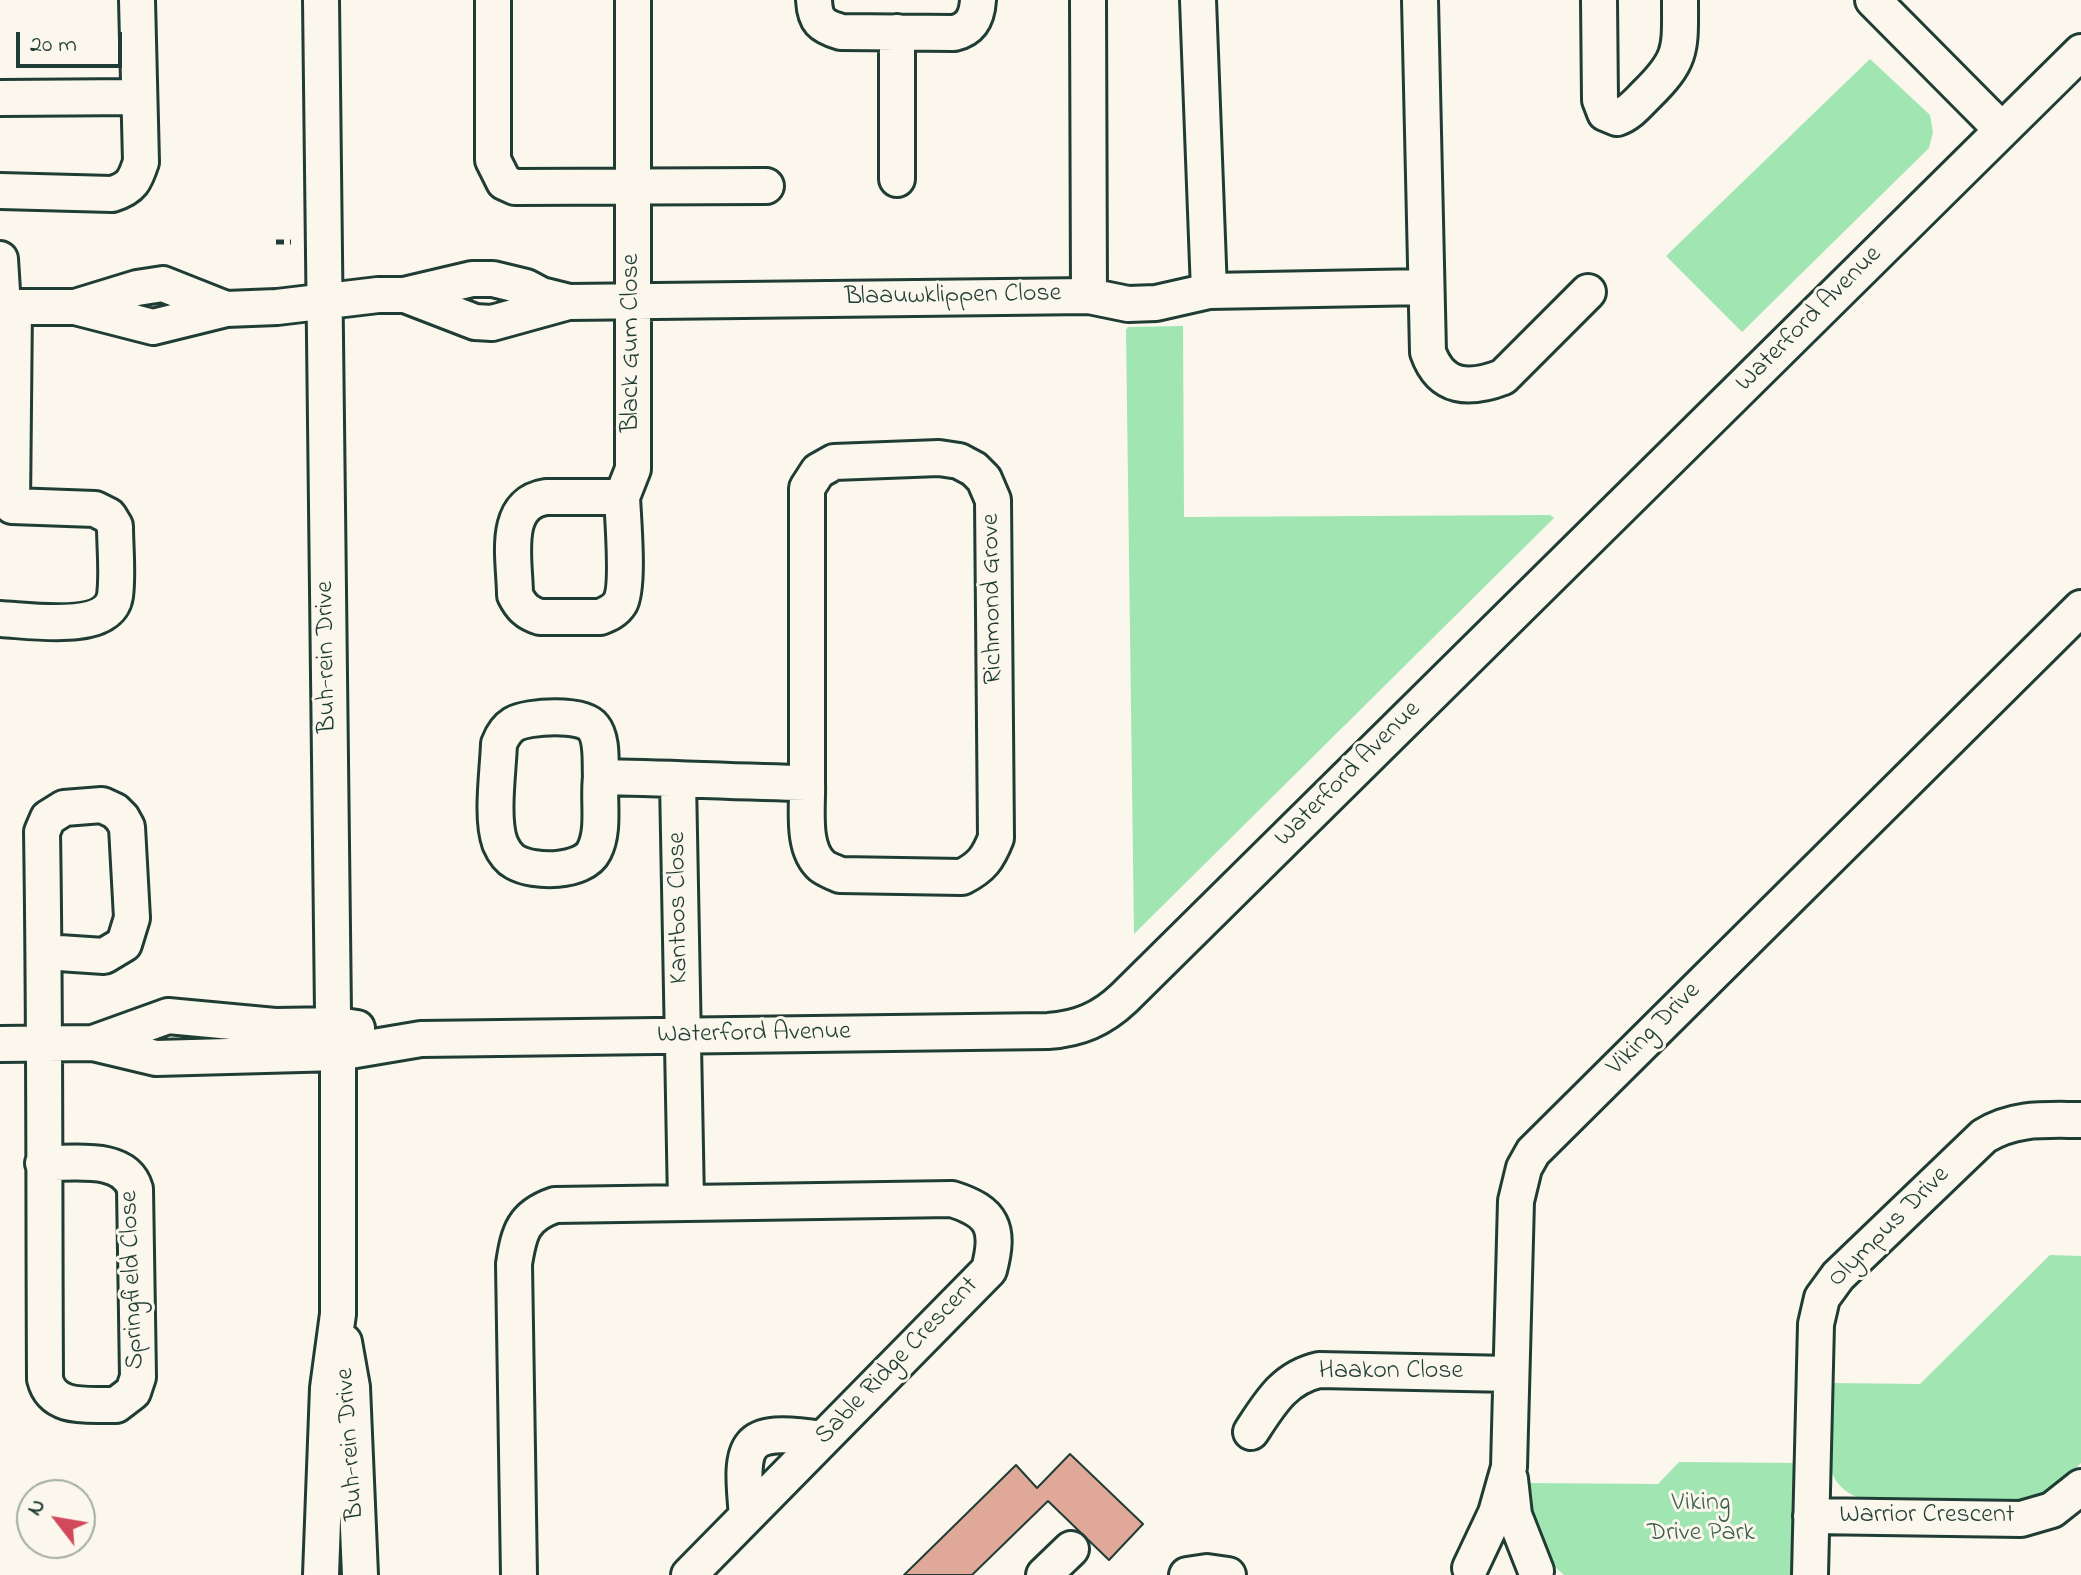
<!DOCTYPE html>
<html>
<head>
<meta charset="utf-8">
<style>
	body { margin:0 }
	#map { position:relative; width:2081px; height:1575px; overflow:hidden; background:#fbf7ec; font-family:"Indie Flower",sans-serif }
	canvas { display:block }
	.north { position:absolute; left:16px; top:1479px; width:80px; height:80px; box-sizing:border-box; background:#fbf7ec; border:2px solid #a3ada2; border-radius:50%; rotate:301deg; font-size:22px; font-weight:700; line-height:32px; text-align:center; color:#1f3d34 }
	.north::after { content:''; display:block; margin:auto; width:28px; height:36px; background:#d1495b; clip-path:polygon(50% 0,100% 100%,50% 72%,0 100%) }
	.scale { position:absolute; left:16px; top:32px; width:106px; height:36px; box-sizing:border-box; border:4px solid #1f3d34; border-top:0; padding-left:10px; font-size:24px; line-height:28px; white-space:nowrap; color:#1f3d34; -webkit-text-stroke:6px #fbf7ec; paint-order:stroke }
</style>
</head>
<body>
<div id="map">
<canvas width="2081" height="1575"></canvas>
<div class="north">N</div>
<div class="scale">20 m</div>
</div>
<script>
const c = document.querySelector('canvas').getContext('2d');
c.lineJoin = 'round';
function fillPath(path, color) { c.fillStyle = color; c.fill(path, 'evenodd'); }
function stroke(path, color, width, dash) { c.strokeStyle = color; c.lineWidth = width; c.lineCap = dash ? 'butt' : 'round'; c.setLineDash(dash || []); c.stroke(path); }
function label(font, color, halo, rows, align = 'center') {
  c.font = font + ' "Indie Flower",sans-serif'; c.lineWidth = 6; c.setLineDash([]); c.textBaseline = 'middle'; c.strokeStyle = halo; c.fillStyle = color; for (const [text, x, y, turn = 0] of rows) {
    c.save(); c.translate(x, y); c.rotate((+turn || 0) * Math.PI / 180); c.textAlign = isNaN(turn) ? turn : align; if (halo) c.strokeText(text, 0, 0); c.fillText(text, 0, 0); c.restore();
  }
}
fillPath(new Path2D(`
	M1870,59l60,56 3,17 -4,16 -187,184 -76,-76z
	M1183,326l1,191 366,-2 4,3 -420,416 -8,-604 2,-3z
	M2050,1255l31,1v207c-19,19 -33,31 -57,40l-159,-3c-20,-6 -32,-17 -36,-38l1,-79 90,1z
	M1679,1462l119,1 -3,112h-231l-18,-16 -11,-14 -9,-62 132,1z`), '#a0e5b2');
const building = new Path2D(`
	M1070,1454l73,70 -34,36 -61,-59 -76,74h-68l112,-110 21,23z`);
fillPath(building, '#e0a898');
stroke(building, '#1f3d34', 2);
const minor = new Path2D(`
	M321,0l12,1012 4,13 1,28v261l-10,74 -7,187
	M493,0v160l11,22 11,5 251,-1
	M814,0c1,21 7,26 27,32l113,1c17,-4 23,-16 24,-33
	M1088,0l1,296
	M1198,0l11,291 217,-4
	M1420,0l8,352c13,37 41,38 75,25l85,-85
	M1599,0l1,100 5,13 12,5c12,-4 20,-14 29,-23 37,-36 34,-46 34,-95
	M1873,0l129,130
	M897,32v147
	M0,98l138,-1
	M0,191l112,3c20,-6 23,-14 29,-32l-4,-162
	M0,259l3,48
	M405,295l70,27 17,1 76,-21
	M0,307h75l78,20 73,-18 51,-2 101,-12h26l68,-16h21l33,8 15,8 28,7 520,-6 39,8 28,-1 53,-12
	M75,307l62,-19 26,-4 63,25
	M546,497h76c1,22 7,90 -2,106 -5,8 -12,11 -20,14h-60c-13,-4 -19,-10 -25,-22 0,-34 -14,-91 31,-98z
	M622,497l11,-28v-469
	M0,619c28,1 109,15 115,-23 3,-23 0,-48 0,-70l-6,-10 -14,-7 -83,-3 2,-199
	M601,777c-1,-14 2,-38 -8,-50 -10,-14 -65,-11 -79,-3 -8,5 -12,12 -15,20 -1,28 -8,74 1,99 3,7 8,15 15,19 19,11 68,11 79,-11 11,-21 4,-51 7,-74 68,1 137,5 206,6 1,24 -6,65 15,83 5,4 12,6 18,9l122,2c20,-10 26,-19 34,-39l-3,-338 -9,-21 -10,-10 -15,-8 -20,-3 -105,4 -16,9 -11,17v295
	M678,781l8,421
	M93,1043l75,-27 107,10 62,-1 20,3
	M0,1044l93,-1 63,15 182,-5 83,-14 627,-8c31,-2 54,-12 76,-33l957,-946
	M43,1163c29,1 82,-9 92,26l3,188 -5,15 -17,13c-27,-1 -63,6 -71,-26 -1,-183 0,-365 -3,-547l6,-14 16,-10 38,-3 13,6 7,7 5,9 5,91 -8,26 -20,12 -60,-4
	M344,1342l8,45 8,188
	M1251,1432c19,-29 33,-54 68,-62l192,4
	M1510,1479l4,36 22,56
	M747,1516c-7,-74 -5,-89 75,-77
	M1811,1516l210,3 31,-9 29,-23
	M1470,1568l26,-55 13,-46 7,-266 8,-33 9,-16 548,-544
	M519,1575l-5,-311c5,-32 9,-48 41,-59l397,-6c41,13 48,29 37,71l-300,305
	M1044,1575l27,-26
	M1187,1575l20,-3 21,3
	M1810,1575l6,-251 6,-26 16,-22 146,-140c31,-19 61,-16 97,-16`);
stroke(minor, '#1f3d34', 40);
stroke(new Path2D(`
	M276,242h15`), '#1f3d34', 5, [8, 6]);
stroke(minor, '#fbf7ec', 34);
label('26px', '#1f3d34', '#fbf7ec', [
	["Blaauwklippen Close",953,297,-1],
	["Waterford Avenue",1810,320,-45],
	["Black Gum Close",633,343,-90],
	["Richmond Grove",994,599,-91],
	["Buh-rein Drive",328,657,-91],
	["Waterford Avenue",1349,775,-45],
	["Kantbos Close",680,908,-91],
	["Viking Drive",1655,1030,-45],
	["Waterford Avenue",754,1035,-1],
	["Olympus Drive",1890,1228,-45],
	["Springfield Close",134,1280,-92],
	["Sable Ridge Crescent",898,1362,-46],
	["Haakon Close",1391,1373],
	["Buh-rein Drive",352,1444,-94],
	["Warrior Crescent",1927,1517]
]);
label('26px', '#395f4d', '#fbf7ec', [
	["Viking",1701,1505],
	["Drive Park",1701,1535]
]);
</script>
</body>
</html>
